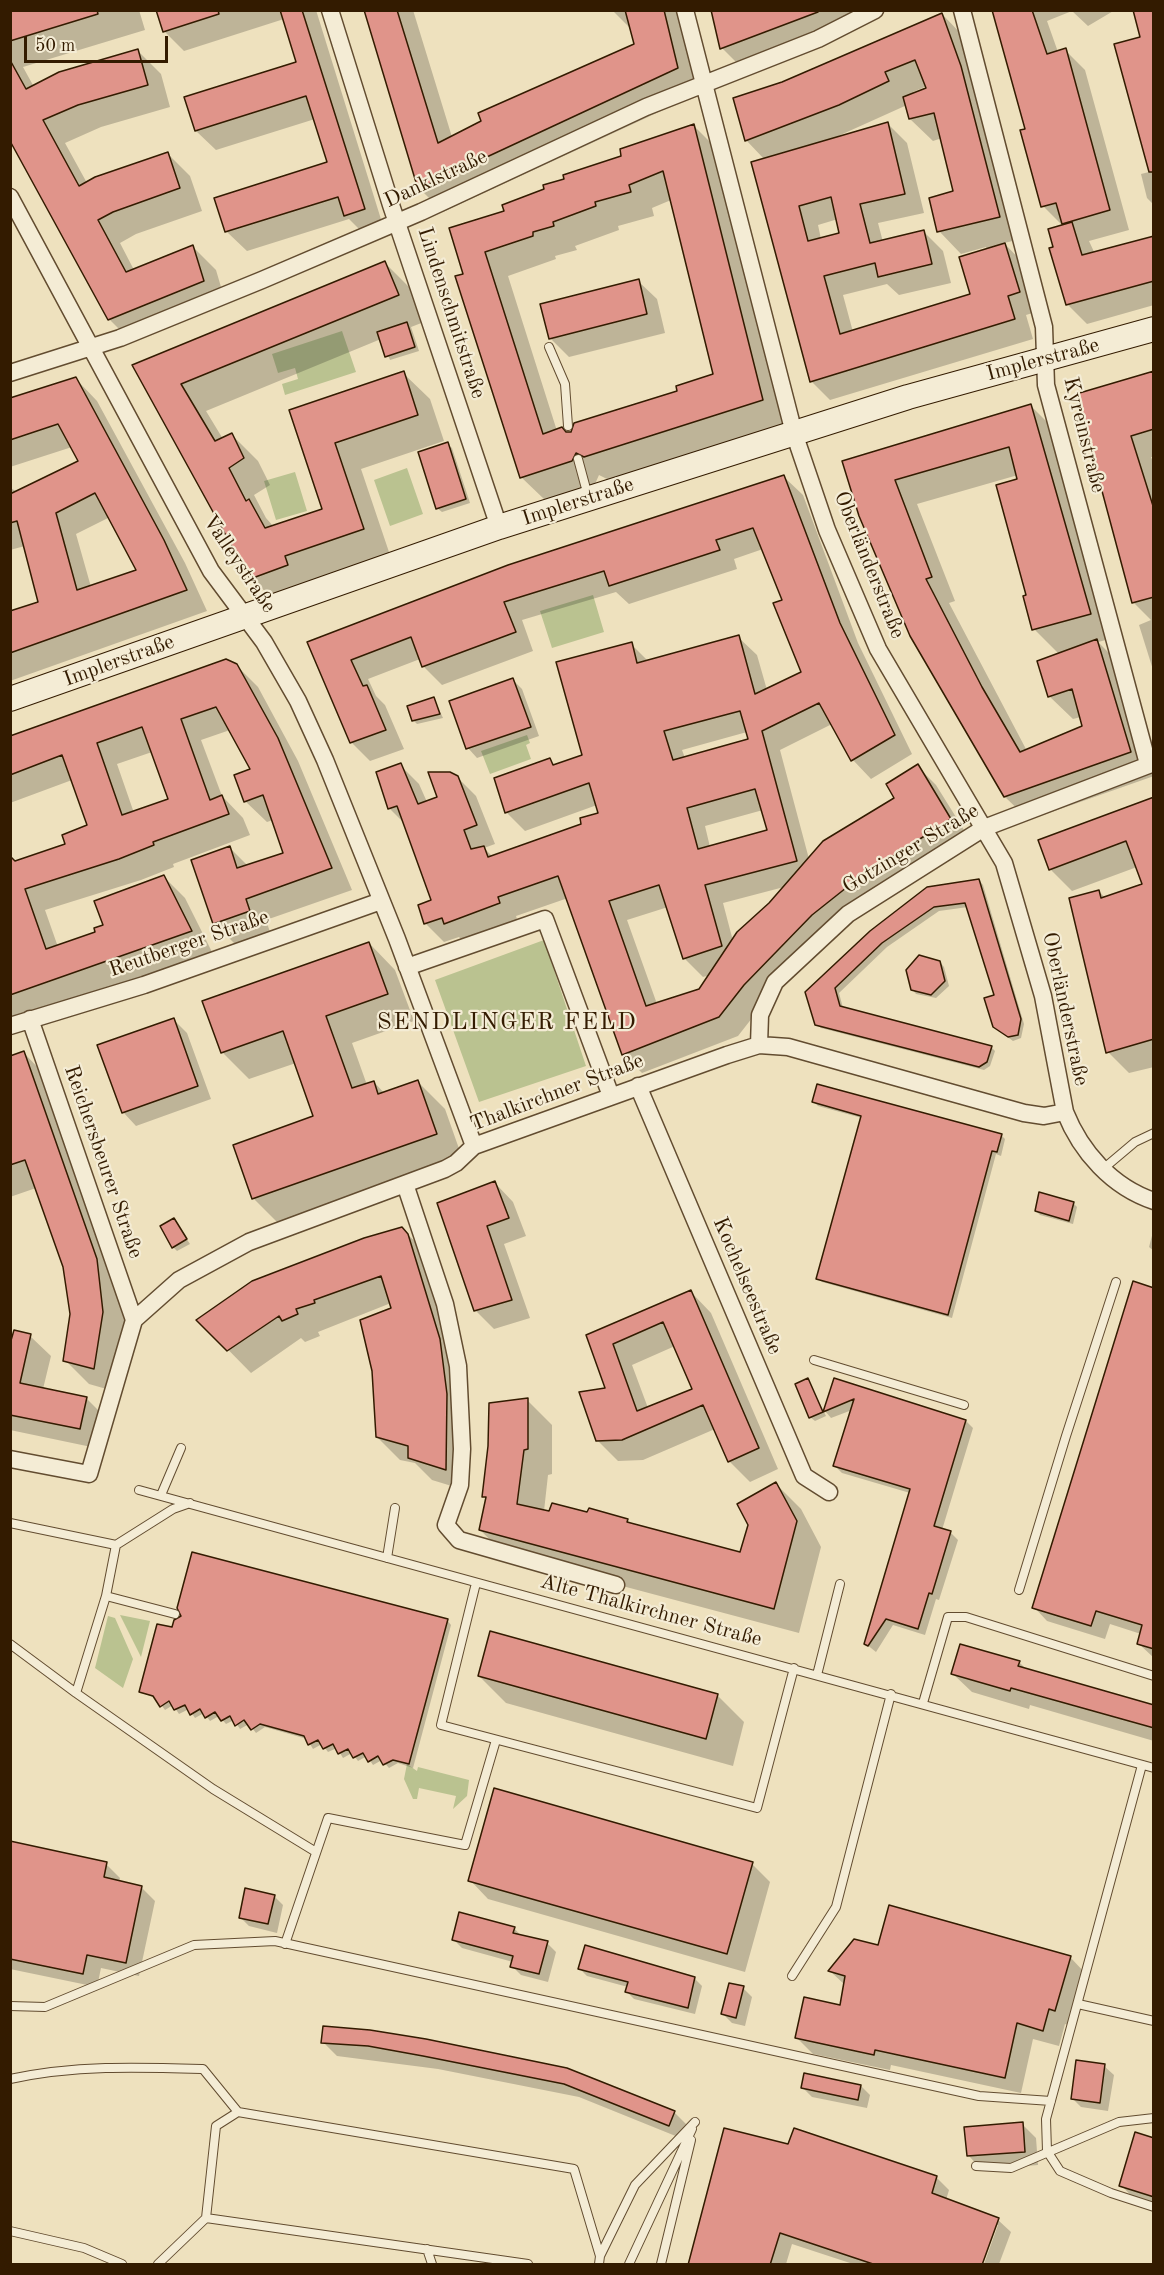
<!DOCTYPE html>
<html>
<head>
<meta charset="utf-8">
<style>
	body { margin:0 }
	#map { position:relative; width:1164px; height:2275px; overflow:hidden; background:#eee1be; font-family:"Old Standard TT",serif }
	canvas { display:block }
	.frame { position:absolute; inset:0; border:12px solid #331b00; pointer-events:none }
	.scale { position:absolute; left:24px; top:36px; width:144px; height:27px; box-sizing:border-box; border:3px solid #331b00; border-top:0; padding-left:8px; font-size:18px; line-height:21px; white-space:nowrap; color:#331b00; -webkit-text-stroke:4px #f4ecd5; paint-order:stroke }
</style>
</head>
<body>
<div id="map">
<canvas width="1164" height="2275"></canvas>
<div class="frame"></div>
<div class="scale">50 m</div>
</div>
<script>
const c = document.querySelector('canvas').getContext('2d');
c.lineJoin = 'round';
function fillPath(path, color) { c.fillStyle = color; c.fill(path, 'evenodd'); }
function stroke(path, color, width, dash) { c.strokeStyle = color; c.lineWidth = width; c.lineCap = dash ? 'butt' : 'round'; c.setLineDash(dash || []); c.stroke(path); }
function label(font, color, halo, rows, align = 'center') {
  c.font = font + ' "Old Standard TT",serif'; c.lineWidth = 4.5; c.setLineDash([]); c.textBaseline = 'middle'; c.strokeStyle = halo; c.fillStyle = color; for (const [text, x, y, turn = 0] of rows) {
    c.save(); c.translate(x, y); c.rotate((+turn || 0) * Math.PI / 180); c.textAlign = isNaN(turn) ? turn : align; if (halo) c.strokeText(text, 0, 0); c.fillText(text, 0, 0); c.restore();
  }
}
fillPath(new Path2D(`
	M342,331l14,41 -71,23 -3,-11 16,-5 -3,-11 -17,5 -6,-19z
	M407,468l16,46 -33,12 -16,-46z
	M295,472l12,39 -31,9 -12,-39z
	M593,595l11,37 -52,16 -12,-37z
	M527,735l3,8 -4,2 5,14 -41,15 -9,-23z
	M544,940l42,126 -107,36 -44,-122z
	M120,1615l30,6 -9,36z
	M108,1616l7,2 18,41 -10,29 -28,-20z
	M407,1764l10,7 1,-4 51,13 -2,16 -14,13 3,-13 -37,-8 -2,11h-4l-9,-20z`), '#bac290');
fillPath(new Path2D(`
	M10,10h129l6,20 -122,37 11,20 104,-36 23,23 9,33 -69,20 -36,16 22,40 80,-30 23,23 12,35 -66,23 -16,9 14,27 59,-23 23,23 10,34 -94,38 -23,-23 -99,-182z
	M157,10h159l68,219 -19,6 -16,-16 -102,32 -20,-19 -11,-33 113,-36 -14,-44 -99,31 -20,-19 102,-68 -14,-44 -100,32 -20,-20z
	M365,10h48l39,127 184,-92 -4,-15 -20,-20h69l21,82 -259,120 -24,-24z
	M712,10h169l-137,60 -22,-22z
	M994,10h121l-27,16 -16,-15 -25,10 11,31 7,-2 20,20 44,160 -40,11 6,13 59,-17v68l-67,19 -20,-20 -12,-56 8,-22 -20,-20 -16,-76z
	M1154,10v195l-7,-7 -6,-24 8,-2 -2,-12z
	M942,14l22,23 57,202 -17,4 20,21 15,47 -13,4 7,24 -203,61 -19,-19 -46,-221 -19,-20zM927,86l1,3 -14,6 -1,-3zM907,105l3,14 23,22 9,-3 12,54 -15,39 22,23 25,-7 1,3 -15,45 -119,37 -10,-37 44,-11 12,11 52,-12 -8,-32 -19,-19 -41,10 -5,-19 46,-10 -17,-70 -19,-19 -51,15 -1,-2zM838,219l3,15 -20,5 -3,-14z
	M694,126l23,23 69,275 -177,56 -10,-5 -4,9 -50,16 -24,-23 -56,-202 41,-63zM671,200l44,175 -143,58 -15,-2 -49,-155 48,-17 -1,-3 22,-6 -2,-4 44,-16 -1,-4 36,-10 -2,-8z
	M385,263l27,27 12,32 -13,5 8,24 -29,9 -9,-21 -175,72 17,28 9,-4 26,26 12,24 -16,10 12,23 8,9 50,-17 -33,-99 112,-38 27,26 14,42 -83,28 29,86 -112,50 -26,-27 -118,-212z
	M638,281l19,18 8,34 -96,24 -19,-19z
	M1154,375v82h-3l3,7v209l-15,-48 12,-5 -18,-18 -55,-207z
	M76,379l21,22 88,162 22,48 -197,70v-68l29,-10 -14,-57 -15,4v-62l8,4 62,-31 -8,-14 -62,20v-69zM110,517l29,54 -48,16 -15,-53z
	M1031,406l24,24 59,208 -16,4 22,22 34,112 -125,44 -24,-23 -161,-335zM1018,475l10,121 6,33 25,25 -10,42 24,23 8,-2 3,10 -57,24 -78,-148 6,-2 -38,-97z
	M447,444l5,4 18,55 -28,9 -5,-4z
	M784,477l19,18 55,148 54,111 -41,25 -18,-19 -21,-36 -52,26 29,109 87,-61 21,-32 19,19 33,53 -94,61 -112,105 -25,32 -96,37 -19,-19 -55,-156 -52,18 2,6 -54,20 -5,-5 -15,5 -18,-18 -7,-18 14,-5 -28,-77 -16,-16 11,-43 19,19 8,18 11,-4 19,-21 19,19 19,48 -11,4 9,9 90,-32 16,-11 -2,-9 -72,26 -19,-19 44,-52 6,6 27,-11 48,-111 18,18 89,-25 19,18 10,35 36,-17 -19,-73 -21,-51 -29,10 3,10 -108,35 -13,-12 -94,28 11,31 -91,34 -19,-19 -3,-7 -52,20 8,17 9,9 19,44 -34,12 -19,-19 -42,-100zM747,732l3,8 -65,18 -3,-8zM763,810l6,22 -59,15 -5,-21zM784,887l-14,17 -37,37 -10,-38zM668,907l16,51 19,19 7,-2 -10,15 -43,14 -30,-84z
	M236,665l22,22 40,74 54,129 -86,30 4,12 -35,12 -21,-21 16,-75 18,18 37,-12 -12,-34 -6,2 -22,-21 7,-32 -22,-39 -29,10 21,56 21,22 7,17 -77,29 1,3 -33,13 -96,30 13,37 39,-14 67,-56 21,21 27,54 -202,71v-158l57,-21 22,-18 -17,-46 -62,23v-67zM152,752l17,48 -35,13 -17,-49z
	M513,680l9,9 17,47 -62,22 -9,-10 -17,-46z
	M434,699l9,19 -26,6 -4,-4z
	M1154,799v268l-25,6 -21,-21 -9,-161 6,7 39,-13 -7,-18 -65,24 -22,-22z
	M979,880l4,5 41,139 -3,14 -8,3 -14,-10 -3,-35 -28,-89 -29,4 -52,36 -48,46 4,15 148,39 4,4 -5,15 -6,4 -163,-42 -5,-4 -9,-32 64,-60z
	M369,943l26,27 19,51 -62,22 15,42 7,-3 11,12 33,-12 27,27 18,51 -183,65 -27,-27 62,-81 -19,-54 -47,16 -27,-27z
	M940,962l4,5 5,19 -13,12 -20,-4 -4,-5z
	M173,1019l14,14 24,66 -75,27 -13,-14z
	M24,1053l20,21 11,32 -4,1 10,10 65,200 -9,75 -28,-8 -24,-24 7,-46 -4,-32 -32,-94 -26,9v-54z
	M814,1102l187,33 4,4 -4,17 -5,-2 -44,164 -130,-36 -4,-4 44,-160 -44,-12z
	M495,1183l18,19 13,34 -22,8 26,74 -36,11 -19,-19 -36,-106z
	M1073,1203l4,4 -4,17 -33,-9 -4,-4z
	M174,1220l16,24 -13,7 -4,-4z
	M402,1229l23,22 37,112 7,54 -1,74 -36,-11 -17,-17 -15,-3 -23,-23 16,-128 -2,-6 -73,29 2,4 -15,6 -4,-4 -50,35 -52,-53z
	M1153,1232h1v19l-5,-4z
	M1154,1290v368l-16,-15 3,-9 -31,-10 -5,15 -58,-18 -13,-14z
	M691,1292l20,21 67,156 -28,13 -21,-21 -14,-32 -72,31 -25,1 -21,-21 10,-50 -19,-55zM675,1346l19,44 -46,18 -16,-43z
	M30,1336l21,20 -8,33 43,9 21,21 -6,30 -91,-19v-80z
	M808,1380l18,36 -11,5 -5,-4z
	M835,1380l131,41 7,7 -31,102 9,3 7,7 -19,60 -3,-1 -11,36 -32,-10 -17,27 -10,-8 44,-151 -68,-20 -7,-7 17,-56 -21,8 -6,-7z
	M527,1400l25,25v49l-4,1 -4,36 83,9 5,5 109,29 35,-70 25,25 20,38 -22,86 -293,-78 -26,-25 7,-31 -3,-3z
	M447,1620l4,5 -38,143 -15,-5 -9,5 -7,-8 -9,5 -6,-9 -9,5 -6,-8 -9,5 -6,-10 -9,4 -6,-8 -9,5 -6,-10 -42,-12 -9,6 -7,-9 -9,5 -6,-9 -8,4 -7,-8 -9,5 -6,-8 -9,5 -6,-9 -10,5 -6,-9 -8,5 -8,-11 -16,-7 32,-63z
	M1019,1662l8,8 127,36v35l-124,-36 -1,4 -57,-17 -19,-18z
	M479,1676l238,19 27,27 -11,44 -227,-63z
	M10,1843l96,21 14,14 -1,4 22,5 14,14 -16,75 -38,-8 -4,19 -87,-18z
	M752,1864l18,18 -25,90 -257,-73 -18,-19z
	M274,1896l9,9 -6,28 -28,-7 -9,-9z
	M514,1928l8,9 25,6 9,9 -8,30 -27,-7 -9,-9 1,-4 -51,-14 -9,-9z
	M879,1947l191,10 16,17 -14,52 -7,-2 -6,22 -26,-7 -12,54 -130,-28 -1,5 -77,-16 -16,-16 44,-31 4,-22 -15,-14z
	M580,1969l114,9 8,8 -7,28 -61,-15 -8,-8 2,-4 -41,-11z
	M743,1988l9,9 -7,29 -13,-3 -9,-9z
	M370,2031l304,81 14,14 -5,13 -104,-42 -141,-28 -101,-13 -14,-14z
	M1104,2066l10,9 -6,36 -27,-4 -9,-9z
	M861,2086l9,9 -3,13 -55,-11 -9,-9z
	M1022,2124l14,14 2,27 -56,5 -13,-14z
	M1154,2139v69l-15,-4 -18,-19z
	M789,2146l147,31 13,13 -3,10 52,20 13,12 -12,32h-15l14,-39h-3l-15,39h-127l-61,-20 -6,20h-96z`), '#0003');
const building = new Path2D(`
	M10,10h87l1,4 -88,27z
	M156,10h62l1,4 -56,18z
	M280,10h22l63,199 -21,7 -6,-19 -113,35 -11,-34 113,-36 -21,-66 -111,35 -11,-34 112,-35z
	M364,10h33l41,133 43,-22 -3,-8 156,-69 -9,-34h39l14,58 -260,121z
	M711,10h107v2l-98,37z
	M992,10h40l15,44 19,-6 44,162 -48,14 -6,-21 -15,4 -21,-77 5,-1z
	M1133,10h21v162h-5l-35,-128 26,-7z
	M942,13l19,53 39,151 -63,15 -8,-34 24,-7 -19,-78 -25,6 -6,-22 23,-9 -11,-28 -30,12 4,9 -50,24 -94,36 -12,-43 49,-16z
	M138,49l10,36 -70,20 -35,15 36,66 16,-9 73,-25 12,36 -67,24 -15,8 28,52 67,-27 11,36 -96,39 -98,-179v-81l16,29 33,-17z
	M888,122l17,72 -45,10 10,39 54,-13 8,34 -54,13 -3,-14 -51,13 16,58 130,-40 -11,-37 46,-14 15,49 -12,4 7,23 -205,63 -59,-220zM831,197l8,36 -31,8 -9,-35z
	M694,124l69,276 -179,57 -8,-4 -4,8 -52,17 -65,-202 8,-2 -14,-46 55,-17 -2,-6 42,-16 -1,-4 21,-6 -1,-4 58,-19 -1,-7zM663,171l50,203 -37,12 1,5 -103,32 -3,9h-5l-4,-5 -19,7 -58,-182 48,-16v-4l21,-6 -1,-4 43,-16 -1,-4 36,-10 -2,-7z
	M1072,222l10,33 72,-19v45l-88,24 -17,-57 4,-1 -5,-18z
	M385,261l14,34 -218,89 34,57 17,-8 12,25 -15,10 17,33 3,-2 16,29 57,-19 -33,-99 115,-39 14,44 -83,28 29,86 -79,27 3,9 -38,14 -118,-214z
	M639,279l8,35 -98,25 -9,-35z
	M407,322l8,25 -30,10 -8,-25z
	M1154,371v58l-23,7 23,73v88l-22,6 -56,-209z
	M76,377l88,163 23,50 -177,63v-42l28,-9 -21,-81 -7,2v-29l68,-33 -20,-37 -48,16v-42zM95,493l41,77 -59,20 -21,-77z
	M1031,404l60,210 -59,16 -9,-34 3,-1 -30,-110 21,-6 -8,-32 -114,33 37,97 -6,2 56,108 38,65 62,-26 -10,-37 -24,8 -11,-36 60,-22 34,113 -127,45 -94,-161 -51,-120 -17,-55z
	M448,442l18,57 -30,10 -18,-57z
	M784,475l56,148 55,112 -44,26 -32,-58 -57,28 35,130 -92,24 17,61 -39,13 -24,-74 -50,16 37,105 53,-17 38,-57 32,-29 54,-62 71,-43 -8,-14 32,-20 33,55 -95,61 -44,35 -68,70 -25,32 -97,38 -64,-179 -60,21 2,6 -56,21 -2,-6 -18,6 -6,-19 13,-5 -34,-94 -9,3 -12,-37 25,-9 17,41 19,-7 -9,-25h22l8,4 19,49 -13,5 7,19 13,-3 4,11 93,-33 -1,-6 18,-5 -9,-30 -84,30 -11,-35 56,-20 3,7 29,-10 -26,-93 76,-20 5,21 102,-28 16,59 46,-22 -28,-69 9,-3 -29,-72 -37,12 4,10 -111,36 -5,-15 -100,31 12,30 -94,35 -11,-30 -60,23 12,26 4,-1 19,45 -36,13 -43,-101 201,-77zM740,711l8,28 -75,21 -9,-29zM755,789l12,41 -69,19 -11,-41z
	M226,659l11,5 41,74 54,130 -86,31 4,12 -37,13 -22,-64 39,-14 7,22 46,-15 -20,-58 -19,7 -10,-27 16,-6 -34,-62 -35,12 29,81 12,-5 7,19 -76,28 1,3 -35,14 -94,30 21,60 49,-17 -1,-4 9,-3 -9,-24 70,-26 28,56 -182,64v-139l5,5 50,-17 -3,-9 25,-10 -25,-70 -52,20v-39zM142,727l26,72 -46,16 -25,-72z
	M513,678l18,49 -65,22 -17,-48z
	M434,697l6,17 -28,7 -5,-15z
	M1154,797v242l-48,14 -37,-155 30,-8 2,8 41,-14 -16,-43 -77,29 -11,-30z
	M979,879l42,140 -3,16 -10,2 -15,-10 -9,-29 10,-3 -29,-92 -31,4 -52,36 -47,45 5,18 152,40 -5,16 -8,5 -164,-42 -10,-33 65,-61 57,-44z
	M369,942l19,52 -62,22 26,72 22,-7 4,13 40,-14 19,54 -185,65 -19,-54 80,-29 -30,-85 -62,22 -19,-52z
	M919,955l21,6 5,20 -14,14 -20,-5 -5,-20z
	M174,1018l24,68 -76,27 -25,-68z
	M24,1051l73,208 6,53 -9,57 -31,-8 7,-47 -7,-47 -38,-107 -15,5v-109z
	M817,1084l185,50 -5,18 -5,-1 -44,164 -132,-36 45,-163 -49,-14z
	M495,1181l14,37 -22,8 25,74 -38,11 -37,-108z
	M1039,1192l35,10 -5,19 -34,-10z
	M174,1218l13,21 -15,9 -12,-22z
	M402,1227l6,7 32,105 7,55 -1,76 -38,-12v-12l-32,-9 -4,-66 -12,-51 31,-12 -10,-32 -67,24 1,3 -19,6 2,5 -16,7 -3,-5 -52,35 -31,-31 56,-39 112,-43z
	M1133,1281l21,7v361l-17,-5 5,-19 -46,-14 -5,15 -59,-18z
	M691,1290l68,158 -31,14 -25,-57 -81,35 -26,1 -17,-49 26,-4 -19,-53zM663,1322l29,67 -55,22 -24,-67z
	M14,1330l17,4 -11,49 67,14 -7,32 -70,-14v-71z
	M808,1378l15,34 -14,6 -14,-34z
	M834,1378l132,42 -32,106 17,5 -19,63 -3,-1 -11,36 -32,-10 -18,27 -4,-2 46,-155 -77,-23 21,-67 -31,13z
	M528,1398v51l-4,1 -7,54 32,7 3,-8 35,9 2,-4 39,11 -1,3 113,30 8,-27 -11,-21 39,-22 21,39 -23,88 -295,-79 7,-33h-4l6,-51 1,-43z
	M192,1552l256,67 -39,145 -16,-4 -10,5 -5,-9 -10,6 -5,-9 -10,5 -5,-9 -10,5 -5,-10 -10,5 -5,-9 -10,5 -4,-9 -44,-12 -9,6 -7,-10 -9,6 -5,-10 -9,5 -6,-9 -10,6 -5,-9 -10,6 -5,-10 -11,5 -5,-9 -9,6 -7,-11 -14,-4 18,-68 15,3 2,-7 7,-4 -4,-8z
	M490,1631l228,63 -12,45 -228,-63z
	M960,1644l60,17 -2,5 136,39v23l-143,-40 -1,3 -59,-17z
	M494,1788l259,74 -26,92 -259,-73z
	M10,1841l97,21 -3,15 38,9 -16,77 -39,-8 -4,19 -73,-15z
	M245,1888l30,7 -7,29 -29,-6z
	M889,1905l182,51 -16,55 -6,-2 -6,22 -26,-8 -12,55 -130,-28 -1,5 -79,-17 9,-41 36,8 5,-29 -17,-5 26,-32 24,6z
	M459,1912l56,15 -2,6 35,8 -9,33 -29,-7 3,-11 -61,-16z
	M585,1945l110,32 -7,31 -63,-16 3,-10 -50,-13z
	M729,1983l15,3 -8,32 -15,-4z
	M323,2026l47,4 56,9 141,29 108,43 -6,15 -105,-42 -141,-28 -55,-10 -47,-3z
	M1076,2060l29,4 -5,39 -29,-4z
	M804,2073l57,12 -3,15 -57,-12z
	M1023,2122l2,30 -58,4 -3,-29z
	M724,2128l64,16 6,-16 143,48 -5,17 67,25 -17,47h-106l-96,-32 -10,32h-82z
	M1135,2132l19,6v59l-35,-11z`);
fillPath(building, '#e0948a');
stroke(building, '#331b00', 1.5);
const lane = new Path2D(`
	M549,347l16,37 3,42
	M578,459l10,37
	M1103,1169l32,-27 19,-9
	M814,1360l150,45
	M139,1490l1015,278
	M161,1495l20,-47
	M10,1523l106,22
	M387,1558l8,-50
	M476,1583l-35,142 316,83 37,-140
	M1019,1590l47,-154 50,-154
	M106,1596l69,18
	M10,1644l66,49 30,-97 10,-51 57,-36 17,-6
	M817,1675l23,-91
	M76,1693l137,96 103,63
	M923,1703l25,-86h18l188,59
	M1142,1765l-96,354 1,32 13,20 51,22 43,14
	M285,1944l43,-126 137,27 31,-105
	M792,1976l44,-69 55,-213
	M1078,2004l76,17
	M10,2006l35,1 149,-62 81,-4 704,155 72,5
	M10,2079c65,-14 127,-12 193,-10l35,43 336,57 26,87
	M976,2166l35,2 108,-46 35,-4
	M206,2218l322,46
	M10,2231l74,17 38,16
	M427,2249l5,15
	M158,2264l48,-46 10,-92 22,-14
	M599,2264l1,-8 35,-71 60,-63
	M629,2264l63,-135
	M661,2264l30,-124`);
const street = new Path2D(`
	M330,10l61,195 108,322
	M685,10l109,423 33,97 51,119 126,214 39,133 22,116c16,40 47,75 89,89
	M962,10l82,317 2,58 102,379
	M10,197l201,374 53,71 34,59 27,59 72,179 77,207
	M10,373l110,-35 142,-58 159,-68 225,-105 172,-68 57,-29
	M407,967l138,-48 66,177
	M30,1019l104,301
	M10,1026l134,-41 237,-84
	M759,1045l1,-30 15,-33 73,-68 136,-86 170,-65
	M638,1086l166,390 25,16
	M405,1184l40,120 13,62 4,83 -2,36 -14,40 13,15 157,45
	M10,1459l79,15 45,-154 45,-40 70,-38 196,-73 11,-6 18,-17 253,-91 32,-10 29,2 236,66 20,3 21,-4`);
const secondary = new Path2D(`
	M10,699l489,-172 409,-130 246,-68`);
stroke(lane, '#624c30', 10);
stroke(street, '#624c30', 19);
stroke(secondary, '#331b00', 26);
stroke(lane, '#f4ecd5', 8);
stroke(street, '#f4ecd5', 16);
stroke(secondary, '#f4ecd5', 24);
label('21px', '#331b00', '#f4ecd5', [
	["Danklstraße",436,179,-25],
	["Lindenschmitstraße",451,313,72],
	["Implerstraße",1043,360,-15],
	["Kyreinstraße",1084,435,76],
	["Implerstraße",578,502,-18],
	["Valleystraße",239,564,56],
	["Oberländerstraße",869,565,68],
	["Implerstraße",119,661,-20],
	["Gotzinger Straße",911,849,-31],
	["Reutberger Straße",189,944,-19],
	["Oberländerstraße",1065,1009,78],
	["Thalkirchner Straße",557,1093,-21],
	["Reichersbeurer Straße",103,1162,71],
	["Kochelseestraße",747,1286,67],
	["Alte Thalkirchner Straße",651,1611,15]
]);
c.letterSpacing = '1.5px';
label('24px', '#331b00', '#f4ecd5', [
	["SENDLINGER FELD",507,1023]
]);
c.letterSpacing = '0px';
</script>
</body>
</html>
